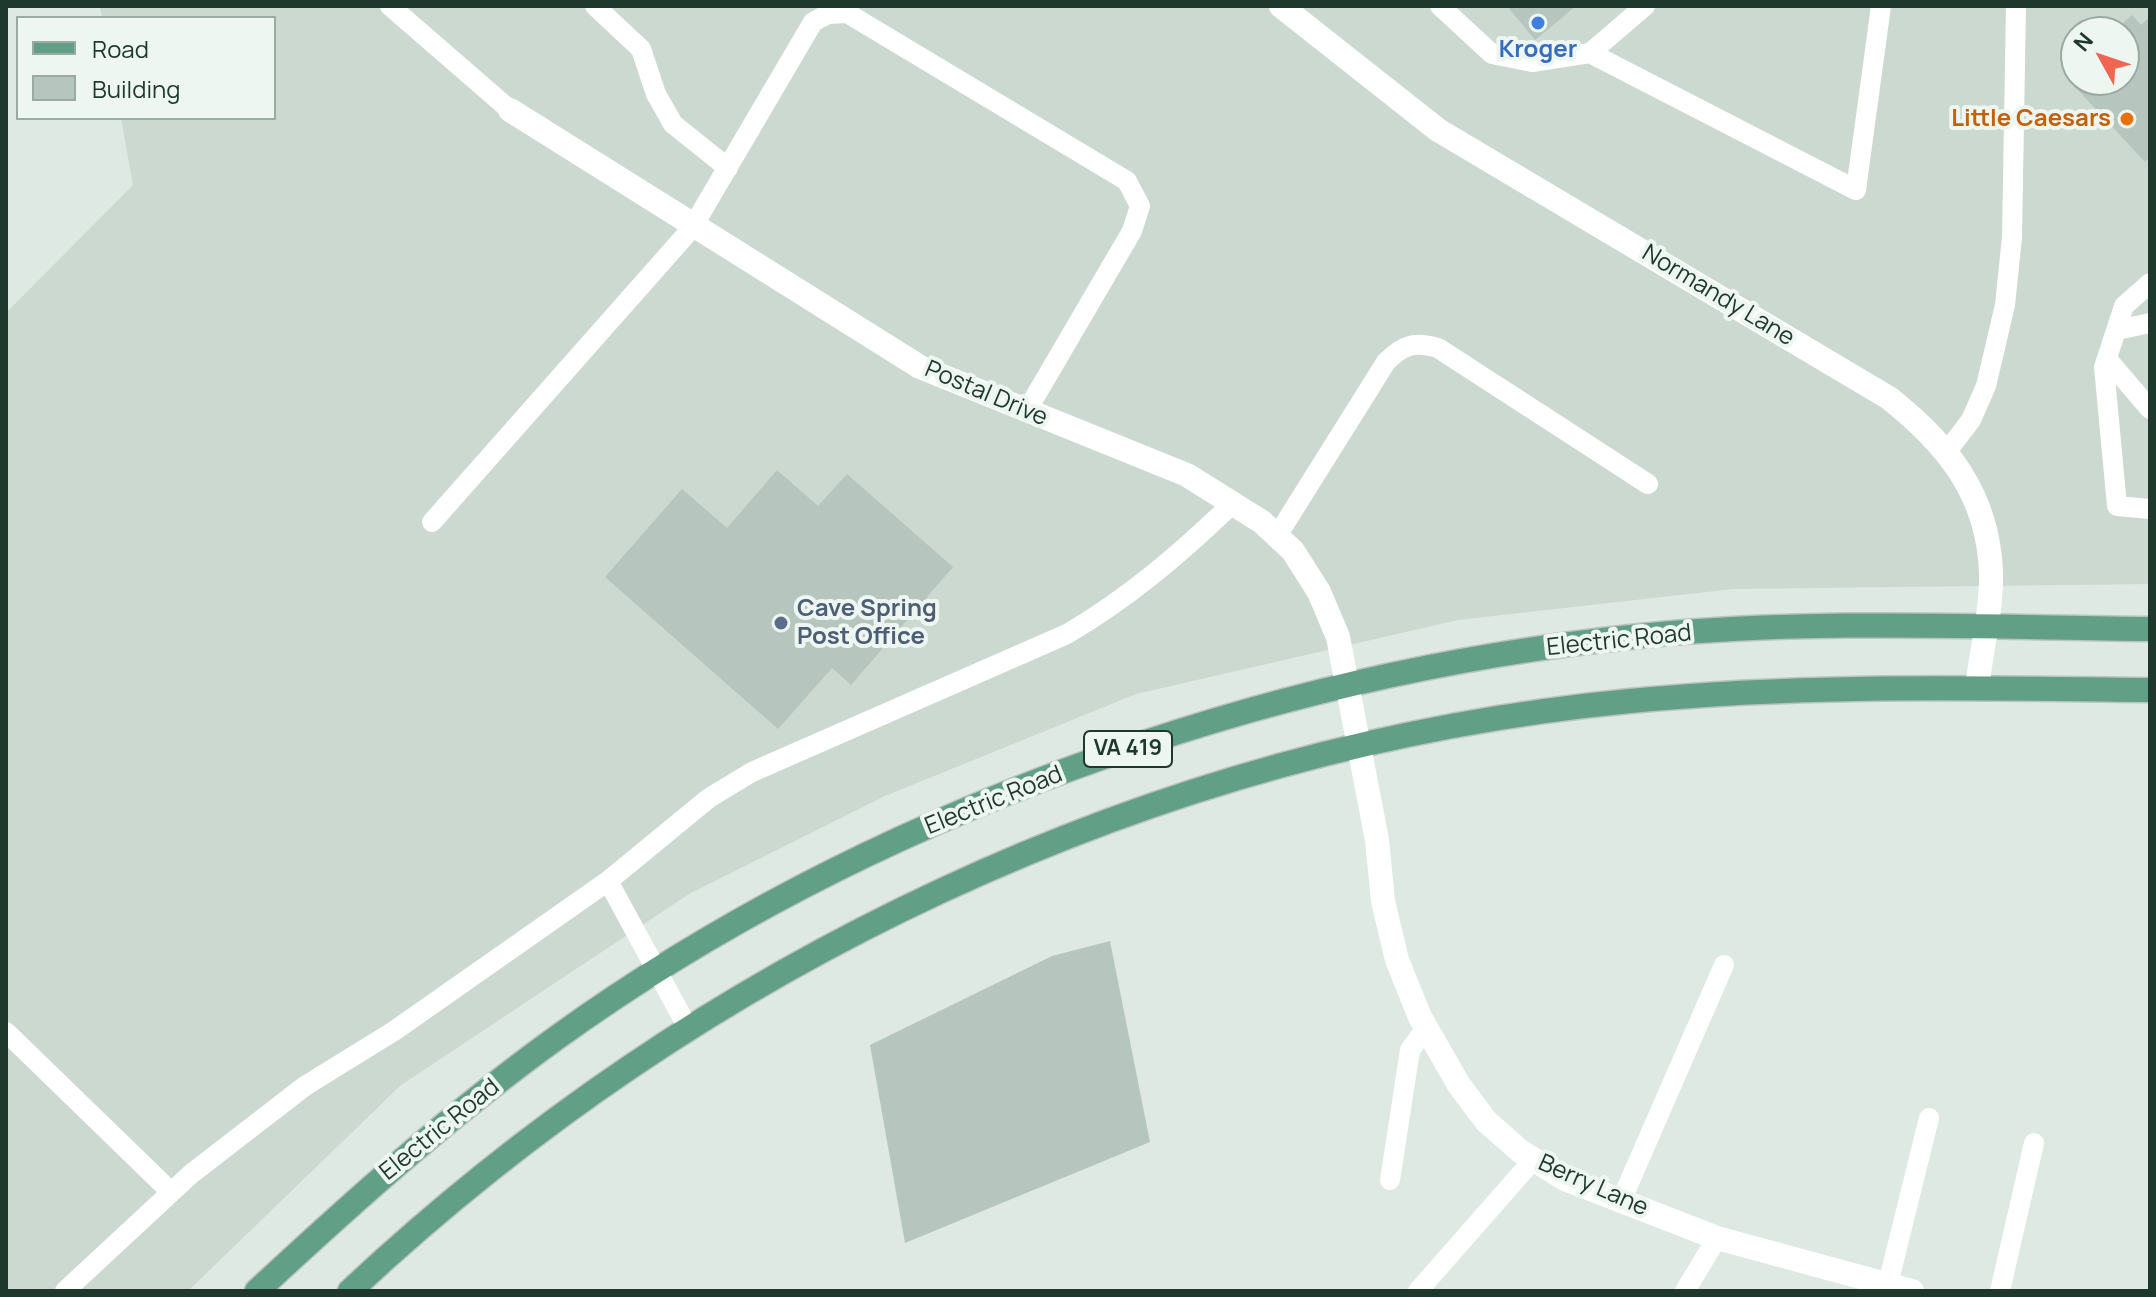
<!DOCTYPE html>
<html>
<head>
<meta charset="utf-8">
<style>
	body { margin:0 }
	#map { position:relative; width:2156px; height:1297px; overflow:hidden; background:#dde9e2; font-family:Manrope,sans-serif }
	canvas { display:block }
	.frame { position:absolute; inset:0; border:8px solid #1f382e; pointer-events:none }
	.legend { position:absolute; left:16px; top:16px; width:260px; height:104px; box-sizing:border-box; background:#edf6f0; border:2px solid #9baaa2; margin:0; padding:10px 14px; list-style:none; font-size:24px; color:#1f382e }
	.legend li { display:flex; align-items:center; gap:16px; height:40px }
	.legend b { width:40px; border:2px solid #9baaa2 }
	.north { position:absolute; left:2060px; top:16px; width:80px; height:80px; box-sizing:border-box; background:#edf6f0; border:2px solid #9baaa2; border-radius:50%; rotate:310deg; font-size:22px; font-weight:700; line-height:32px; text-align:center; color:#1f382e }
	.north::after { content:''; display:block; margin:auto; width:28px; height:36px; background:#f16653; clip-path:polygon(50% 0,100% 100%,50% 72%,0 100%) }
</style>
</head>
<body>
<div id="map">
<canvas width="2156" height="1297"></canvas>
<div class="frame"></div>
<ul class="legend">
<li><b style="height:10px;background:#619f87"></b>Road</li>
<li><b style="height:22px;background:#b6c6be"></b>Building</li>
</ul>
<div class="north">N</div>
</div>
<script>
const c = document.querySelector('canvas').getContext('2d');
c.lineJoin = 'round';
function fillPath(path, color) { c.fillStyle = color; c.fill(path, 'evenodd'); }
function stroke(path, color, width, dash) { c.strokeStyle = color; c.lineWidth = width; c.lineCap = dash ? 'butt' : 'round'; c.setLineDash(dash || []); c.stroke(path); }
function label(font, color, halo, rows, align = 'center') {
  c.font = font + ' Manrope,sans-serif'; c.lineWidth = 8; c.setLineDash([]); c.textBaseline = 'middle'; c.strokeStyle = halo; c.fillStyle = color; for (const [text, x, y, turn = 0] of rows) {
    c.save(); c.translate(x, y); c.rotate((+turn || 0) * Math.PI / 180); c.textAlign = isNaN(turn) ? turn : align; if (halo) c.strokeText(text, 0, 0); c.fillText(text, 0, 0); c.restore();
  }
}
fillPath(new Path2D(`
	M100,6h2050v578l-417,5 -275,31 -322,74 -251,102 -196,98 -288,191 -213,206h-182v-978l127,-128 -12,-67h153v-100h-172zM2076,32h48v48h-48z`), '#cbd9d1');
fillPath(new Path2D(`
	M1507,6h69l-41,34z
	M2132,15l9,10 9,-8v140l-5,5 -80,-86 11,-10v14h48v-48h-11z
	M777,470l41,36 29,-32 106,93 -102,118 -19,-17 -54,61 -173,-152 77,-88 45,39z
	M1110,941l40,201 -245,101 -35,-198 182,-89z`), '#b6c6be');
const primary = new Path2D(`
	M257,1291c97,-90 195,-178 302,-255 306,-220 707,-363 1081,-400 169,-17 341,-9 510,-7
	M350,1291c349,-327 802,-544 1280,-590 173,-17 346,-13 520,-11`);
stroke(primary, '#bcc3c0', 27);
stroke(new Path2D(`
	M390,6l120,104
	M595,6l46,43 15,45 17,30 55,44
	M1440,6l52,48 40,8 58,-9 55,-47
	M1590,53l266,137 25,-184
	M2150,283l-26,23 -20,61 13,139 33,3
	M2117,330l33,-7
	M2107,359l43,50
	M1948,450l23,-30 15,-34 19,-81 7,-68 4,-231
	M432,522l260,-294 121,-206 15,-8 19,-1 280,168 13,25 -8,25 -106,181
	M1277,536l109,-174c17,-17 28,-21 52,-14l210,136
	M688,1028l-80,-147 101,-83 43,-26 315,-138c63,-37 114,-81 167,-132
	M6,1032l165,160
	M1390,1180l20,-130 16,-22
	M1621,1201l103,-236
	M1888,1284l41,-166
	M65,1291l126,-117 114,-88 89,-55 214,-150
	M1418,1291l115,-131
	M1685,1291l32,-53
	M2000,1291l34,-148`), '#fff', 20);
stroke(new Path2D(`
	M1281,6l157,124 451,268c58,46 99,96 102,174 1,38 -10,79 -14,116
	M510,110l410,257 267,108 75,47 31,29 26,41 19,45 39,203 6,61 14,59 23,57 39,68 27,36 34,30 45,28 152,59 195,53`), '#fff', 24);
stroke(primary, '#619f87', 24);
for (const [x, y, r, color] of [
	[1538,23,8,"#3f7fe0"],
	[2127,119,8,"#e8710a"],
	[781,623,8,"#5c6f8a"]
]) { const dot = new Path2D(); dot.arc(x, y, r, 0, 2 * Math.PI); c.fillStyle = color; c.fill(dot); stroke(dot, '#edf6f0', 3); }
for (const [x, y, w] of [
	[1128,749,88]
]) { const box = new Path2D(); box.roundRect(x - w / 2, y - 18, w, 36, 6); c.fillStyle = '#edf6f0'; c.fill(box); stroke(box, '#1f382e', 2); }
label('bold 22px', '#1f382e', null, [
	["VA 419",1128,749]
]);
label('bold 24px', '#366cbe', '#edf6f0', [
	["Kroger",1538,50]
]);
label('bold 24px', '#c56008', '#edf6f0', [
	["Little Caesars",2111,119]
], 'right');
label('24px', '#1f382e', '#edf6f0', [
	["Normandy Lane",1718,296,31],
	["Postal Drive",986,394,23],
	["Electric Road",1619,641,-6],
	["Electric Road",994,801,-22],
	["Electric Road",440,1130,-39],
	["Berry Lane",1593,1186,24]
]);
label('bold 24px', '#4e5e75', '#edf6f0', [
	["Cave Spring",797,609],
	["Post Office",797,637]
], 'left');
</script>
</body>
</html>
